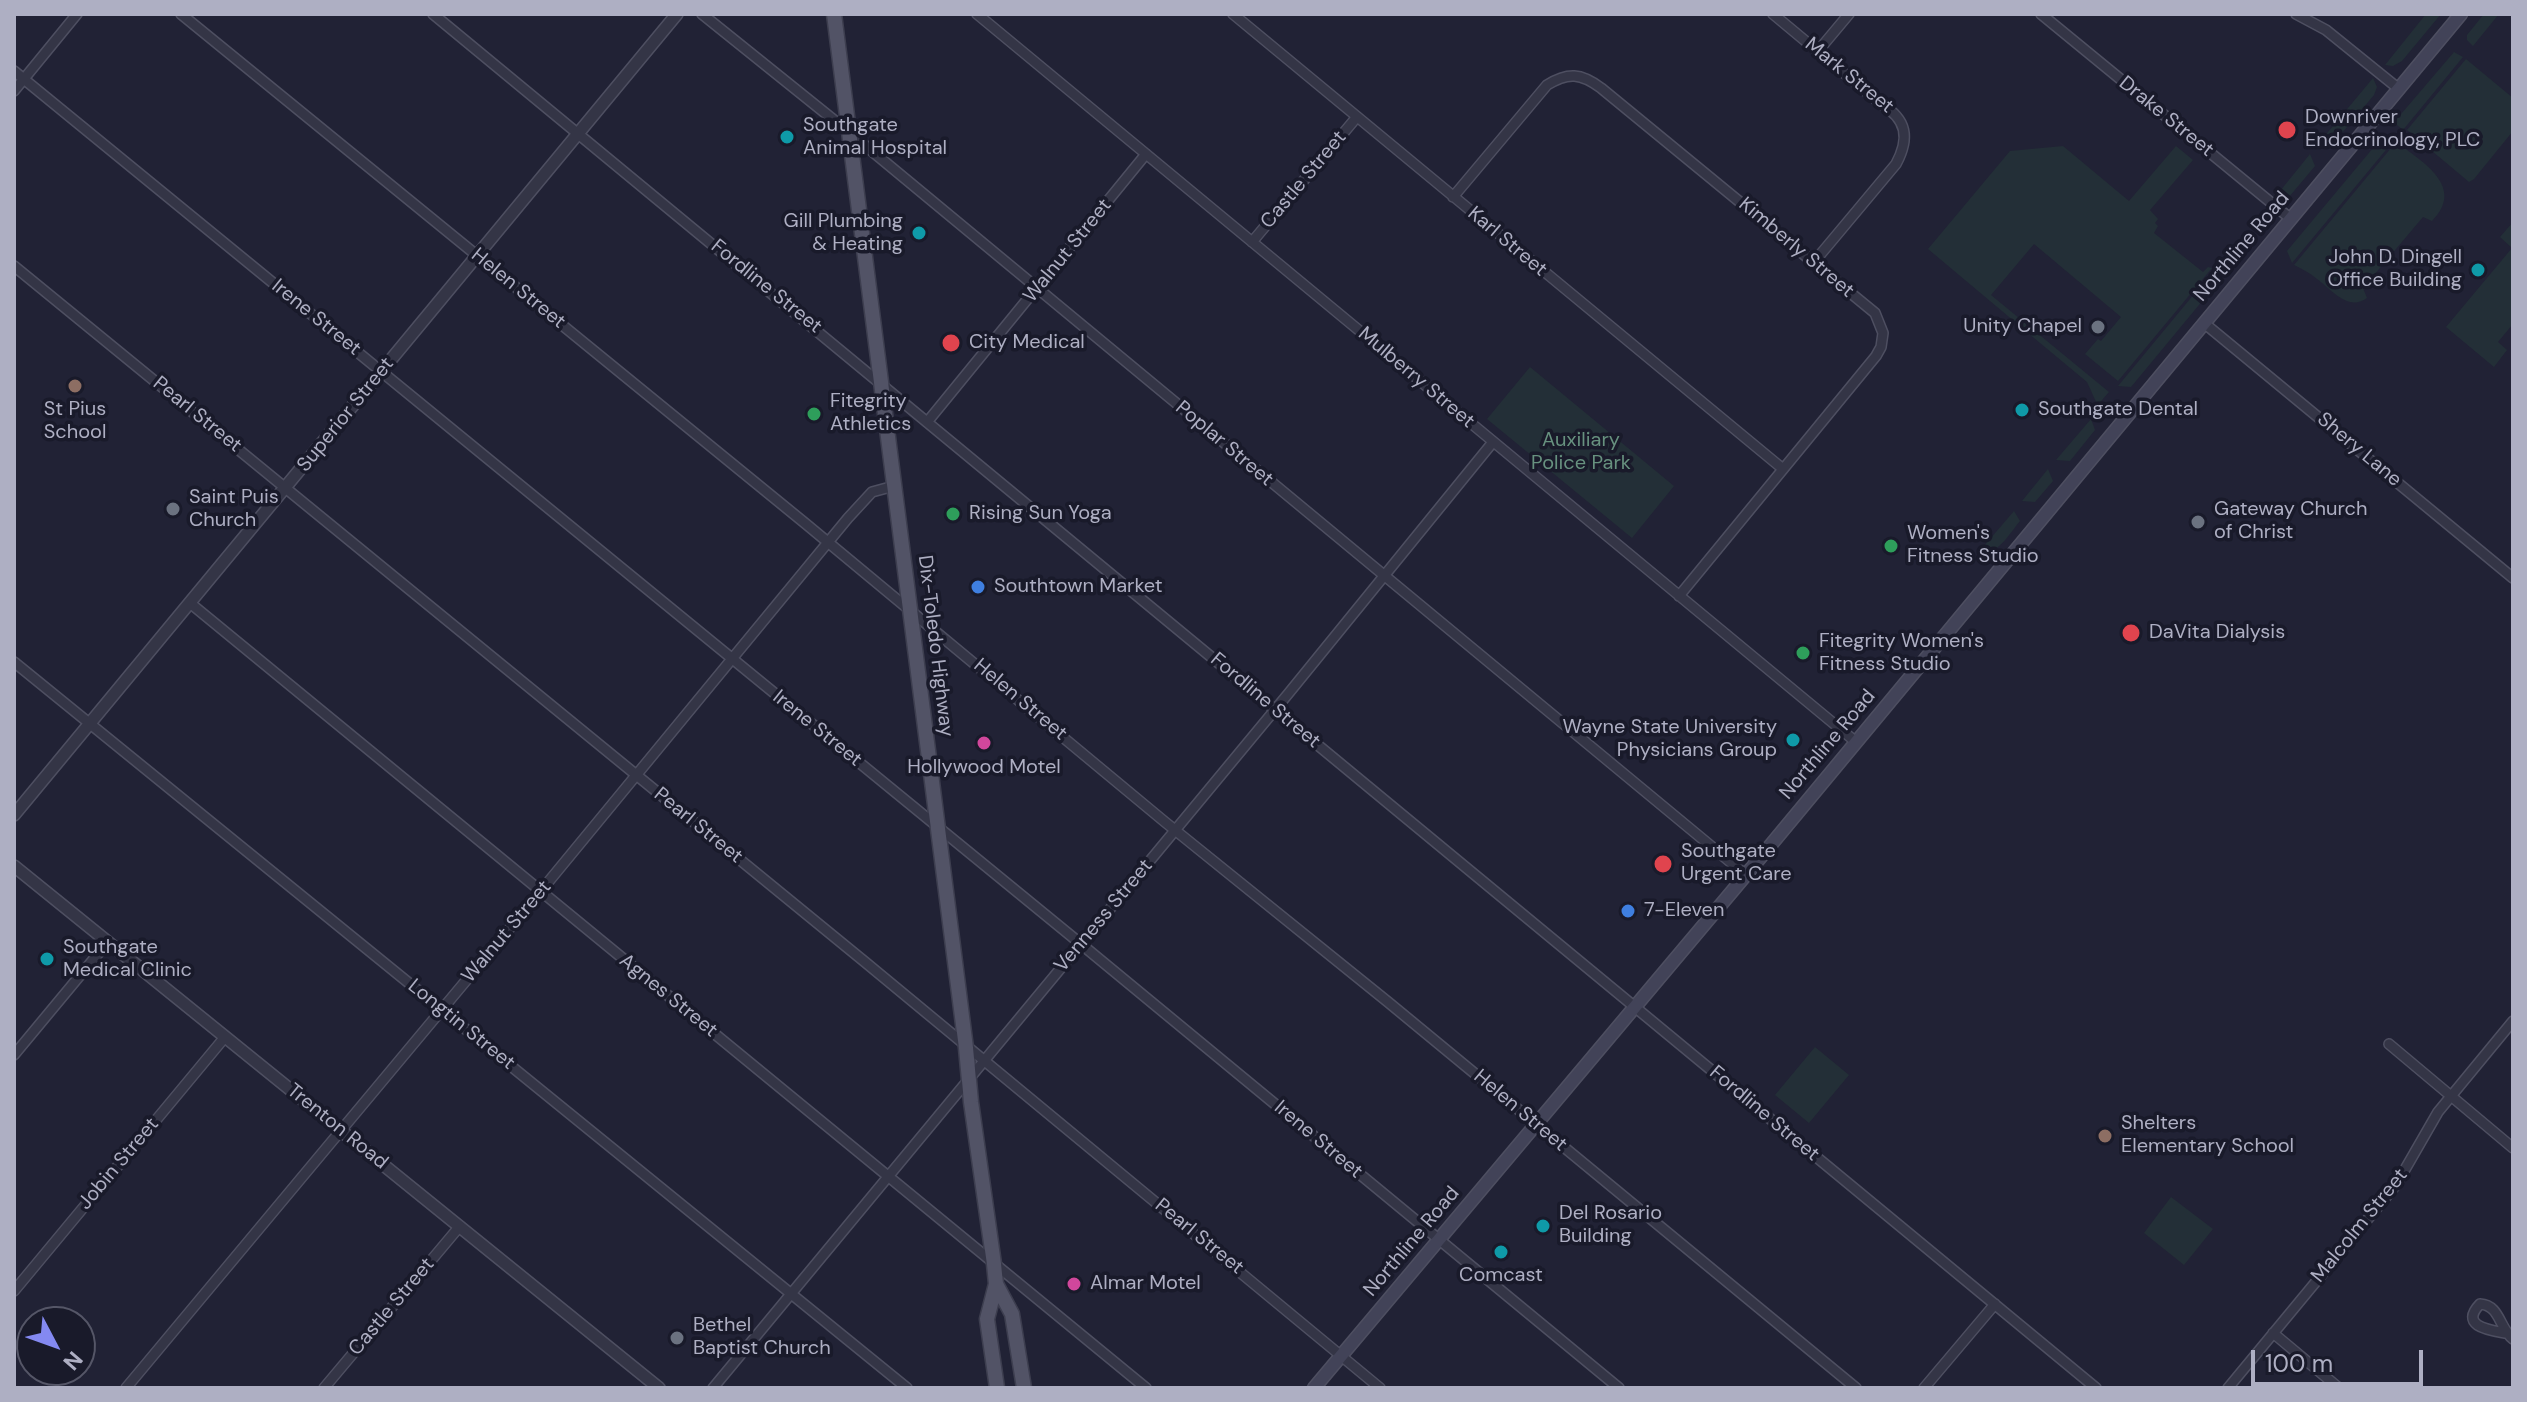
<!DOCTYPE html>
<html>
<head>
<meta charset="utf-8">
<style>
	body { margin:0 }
	#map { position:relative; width:2527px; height:1402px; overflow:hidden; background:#212235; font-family:"DM Sans",sans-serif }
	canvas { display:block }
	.frame { position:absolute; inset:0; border:16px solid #aeafc3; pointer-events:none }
	.north { position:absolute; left:16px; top:1306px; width:80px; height:80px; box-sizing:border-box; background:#191a2a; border:2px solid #555667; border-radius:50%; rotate:131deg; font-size:22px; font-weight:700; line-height:32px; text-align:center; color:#aeafc3 }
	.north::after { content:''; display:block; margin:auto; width:28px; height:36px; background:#8489f1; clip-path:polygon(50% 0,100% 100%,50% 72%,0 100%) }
	.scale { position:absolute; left:2251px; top:1350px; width:172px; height:36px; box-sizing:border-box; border:4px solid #aeafc3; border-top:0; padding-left:10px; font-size:24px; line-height:28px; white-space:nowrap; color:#aeafc3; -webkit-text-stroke:6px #191a2a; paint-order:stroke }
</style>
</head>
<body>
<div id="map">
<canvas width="2527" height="1402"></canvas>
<div class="frame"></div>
<div class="north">N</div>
<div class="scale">100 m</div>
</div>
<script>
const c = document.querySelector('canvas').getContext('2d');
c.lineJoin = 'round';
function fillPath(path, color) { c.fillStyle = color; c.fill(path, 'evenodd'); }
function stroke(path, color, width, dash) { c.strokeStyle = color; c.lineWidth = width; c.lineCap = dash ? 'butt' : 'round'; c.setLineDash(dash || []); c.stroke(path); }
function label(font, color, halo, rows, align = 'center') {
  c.font = font + ' "DM Sans",sans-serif'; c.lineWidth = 7; c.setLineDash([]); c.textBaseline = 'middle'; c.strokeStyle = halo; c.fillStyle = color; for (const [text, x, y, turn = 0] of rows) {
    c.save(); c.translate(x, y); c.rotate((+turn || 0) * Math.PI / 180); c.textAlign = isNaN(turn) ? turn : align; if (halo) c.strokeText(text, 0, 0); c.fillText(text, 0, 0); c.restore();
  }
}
fillPath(new Path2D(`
	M2426,14h15l-39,47 -9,5 -8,-1z
	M2484,14h15l-26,32 -6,-6v-5z
	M2454,52l9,5 -60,73 -7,-6v-4z
	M2466,59l47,39v33l-39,48 -5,3 -62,-52z
	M2373,78l4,9 -3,8 -43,51 -13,-2z
	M2383,136l12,3 -103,124 -5,-12z
	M2396,142c27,20 70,45 36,79l-9,-4 -60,71 4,10c-19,14 -36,-9 -50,-19 -7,-6 -15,-10 -23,-14z
	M2063,146l66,55 47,-55 17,14 -43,50 8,9 -3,4 3,3 -4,7 49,39 5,-5 4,1 -94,113 -33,-27 13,-15 3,2 20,-24 -87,-73 -43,51 118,97 -13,15 1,-3 -10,-22 -59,-49h-11l4,-6 -93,-78 82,-98z
	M2310,154l5,12 -26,31 -6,2 -7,-3z
	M2513,222v102l-15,18 9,8 -13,17 -48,-40 66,-79 -12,-11z
	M2214,270l5,7 -1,5 -87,105 -13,-1z
	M1530,367l144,119 -42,52 -145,-119z
	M2091,419l4,11 -25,31 -14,-1z
	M2048,469l5,12 -18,21 -13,-1z
	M2014,511l6,10c-11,13 -23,36 -42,32z
	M1815,1047l34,28 -40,48 -34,-28z
	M2171,1197l42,32 -29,36 -40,-32z`), '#232f37');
const minor = new Path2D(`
	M181,14l625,510 359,298 223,180 468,386
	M433,14l1663,1374
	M702,14l148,119 896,742
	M977,14l879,728
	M1233,14l550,455
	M1773,14l108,90c26,15 29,34 15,60l-82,98
	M2041,14l250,205
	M2296,14l30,16 73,59
	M1818,51l31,-37
	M14,71l1067,873 538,444
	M14,91l63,-77
	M1453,197l94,-112c21,-13 34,-12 54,3l274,225 8,20 -2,14 -5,9 -197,240
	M1252,242l104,-124
	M14,266l851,696 515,426
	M2204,323l309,255
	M928,421l218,-267
	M190,603l956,785
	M14,662l893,726
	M2389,1044l124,104
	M14,1055l93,-112
	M14,1291l211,-254
	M2273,1333l66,55
	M2505,1333c-16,-3 -46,-7 -25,-29 20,1 19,24 33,35
	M126,1388l414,-496 308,-374 24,-26 22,-6
	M324,1388l136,-162
	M713,1388l575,-694 205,-252
	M1924,1388l71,-84
	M2228,1388l168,-203 42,-73 75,-91`);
const tertiary = new Path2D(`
	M14,815l663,-801
	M14,866l645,522`);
const secondary = new Path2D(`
	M1314,1388l426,-506 721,-868`);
const primary = new Path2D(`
	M834,14l132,1034 5,54 23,162 2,20 -9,35 10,69
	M996,1284l16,30 12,74`);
stroke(minor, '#4e4f61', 12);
stroke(tertiary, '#4e4f61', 14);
stroke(secondary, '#4e4f61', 15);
stroke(primary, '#3d3e4f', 17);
stroke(minor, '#343546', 9);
stroke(tertiary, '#343546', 11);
stroke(secondary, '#424358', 12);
stroke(primary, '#525366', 14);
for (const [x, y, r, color] of [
	[2287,130,10,"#e0444e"],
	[787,137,8,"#0f9aa8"],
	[919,233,8,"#0f9aa8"],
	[2478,270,8,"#0f9aa8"],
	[2098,327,8,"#6b7280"],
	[951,343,10,"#e0444e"],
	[75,386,8,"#8d6e63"],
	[2022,410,8,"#0f9aa8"],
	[814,414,8,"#2e9e5b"],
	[173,509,8,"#6b7280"],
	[953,514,8,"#2e9e5b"],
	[2198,522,8,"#6b7280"],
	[1891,546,8,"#2e9e5b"],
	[978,587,8,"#3f7fe0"],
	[2131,633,10,"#e0444e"],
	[1803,653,8,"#2e9e5b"],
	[1793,740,8,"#0f9aa8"],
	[984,743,8,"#d1479c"],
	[1663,864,10,"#e0444e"],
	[1628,911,8,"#3f7fe0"],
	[47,959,8,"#0f9aa8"],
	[2105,1136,8,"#8d6e63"],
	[1543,1226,8,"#0f9aa8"],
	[1501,1252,8,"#0f9aa8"],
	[1074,1284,8,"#d1479c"],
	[677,1338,8,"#6b7280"]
]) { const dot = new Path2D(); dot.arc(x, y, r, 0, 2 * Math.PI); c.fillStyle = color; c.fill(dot); stroke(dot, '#191a2a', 3); }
label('20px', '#aeafc3', '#191a2a', [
	["Mark Street",1849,76,39],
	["Drake Street",2166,117,39],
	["Castle Street",1304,180,-50],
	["Karl Street",1507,242,40],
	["Northline Road",2242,247,-50],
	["Kimberly Street",1796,248,40],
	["Walnut Street",1068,251,-51],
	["Fordline Street",766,287,39],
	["Helen Street",518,289,39],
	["Irene Street",316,318,39],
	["Mulberry Street",1416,378,40],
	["Pearl Street",197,415,39],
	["Superior Street",346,415,-51],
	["Poplar Street",1224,444,40],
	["Shery Lane",2359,450,40],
	["Dix-Toledo Highway",935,646,83],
	["Helen Street",1020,700,40],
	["Fordline Street",1265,701,40],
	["Irene Street",817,729,39],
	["Northline Road",1828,745,-50],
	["Pearl Street",698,826,39],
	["Venness Street",1104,916,-50],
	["Walnut Street",507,932,-50],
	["Agnes Street",668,996,39],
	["Longtin Street",461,1025,39],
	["Helen Street",1520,1111,40],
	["Fordline Street",1764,1114,40],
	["Trenton Road",337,1127,39],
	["Irene Street",1318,1140,40],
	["Jobin Street",119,1164,-50],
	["Malcolm Street",2360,1226,-51],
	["Pearl Street",1199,1237,39],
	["Northline Road",1412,1242,-50],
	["Castle Street",392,1307,-50]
]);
label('20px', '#aeafc3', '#191a2a', [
	["Downriver",2305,118],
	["Endocrinology, PLC",2305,141],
	["Southgate",803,126],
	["Animal Hospital",803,149],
	["Gill Plumbing",903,222,"right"],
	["& Heating",903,245,"right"],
	["John D. Dingell",2462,258,"right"],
	["Office Building",2462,281,"right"],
	["Unity Chapel",2082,327,"right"],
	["City Medical",969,343],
	["Fitegrity",830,402],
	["Athletics",830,425],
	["St Pius",75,410,"center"],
	["School",75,433,"center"],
	["Southgate Dental",2038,410],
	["Saint Puis",189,498],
	["Church",189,521],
	["Gateway Church",2214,510],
	["of Christ",2214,533],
	["Rising Sun Yoga",969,514],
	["Women's",1907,534],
	["Fitness Studio",1907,557],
	["Southtown Market",994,587],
	["DaVita Dialysis",2149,633],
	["Fitegrity Women's",1819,642],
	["Fitness Studio",1819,665],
	["Wayne State University",1777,728,"right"],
	["Physicians Group",1777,751,"right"],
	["Hollywood Motel",984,768,"center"],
	["Southgate",1681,852],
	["Urgent Care",1681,875],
	["7-Eleven",1644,911],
	["Southgate",63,948],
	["Medical Clinic",63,971],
	["Shelters",2121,1124],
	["Elementary School",2121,1147],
	["Del Rosario",1559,1214],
	["Building",1559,1237],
	["Comcast",1501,1276,"center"],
	["Almar Motel",1090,1284],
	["Bethel",693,1326],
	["Baptist Church",693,1349]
], 'left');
label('20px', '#67917f', '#191a2a', [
	["Auxiliary",1581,441],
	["Police Park",1581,464]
]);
</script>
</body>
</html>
